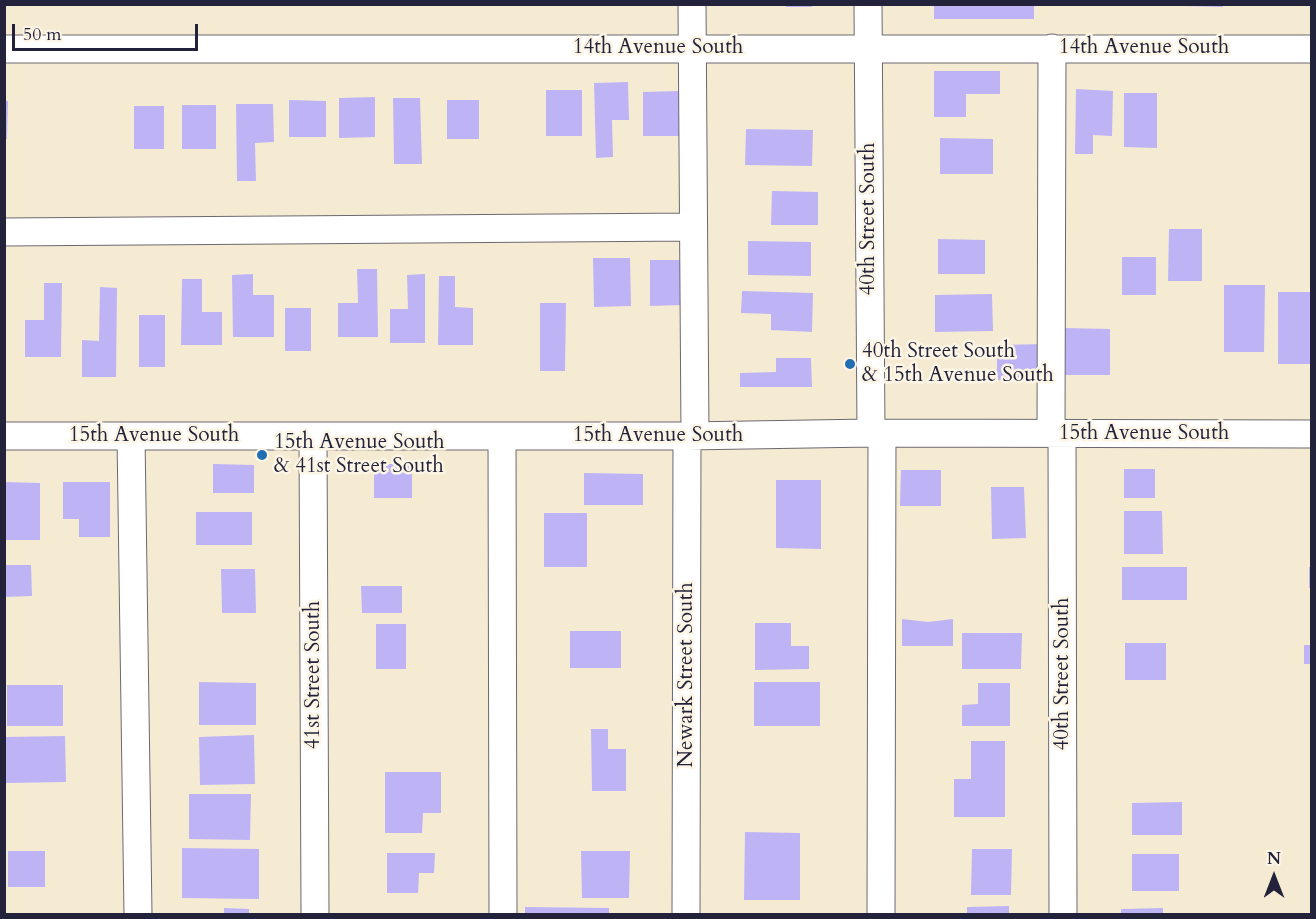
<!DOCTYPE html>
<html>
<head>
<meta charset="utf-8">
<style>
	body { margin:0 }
	#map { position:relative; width:1316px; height:919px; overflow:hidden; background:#f5ebd3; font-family:Cardo,serif }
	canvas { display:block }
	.frame { position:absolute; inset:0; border:6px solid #22223b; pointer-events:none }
	.north { position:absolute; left:1244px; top:847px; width:60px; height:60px; -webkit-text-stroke:4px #fcf5e5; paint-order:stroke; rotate:0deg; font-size:16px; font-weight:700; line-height:24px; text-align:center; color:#22223b }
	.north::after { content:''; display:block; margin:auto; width:21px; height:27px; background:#22223b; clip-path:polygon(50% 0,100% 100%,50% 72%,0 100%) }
	.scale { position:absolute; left:12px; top:24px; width:186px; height:27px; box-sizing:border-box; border:3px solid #22223b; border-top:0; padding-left:8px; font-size:18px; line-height:21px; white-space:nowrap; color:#22223b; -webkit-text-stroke:4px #fcf5e5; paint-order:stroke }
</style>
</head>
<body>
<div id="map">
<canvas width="1316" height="919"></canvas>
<div class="frame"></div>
<div class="north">N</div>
<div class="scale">50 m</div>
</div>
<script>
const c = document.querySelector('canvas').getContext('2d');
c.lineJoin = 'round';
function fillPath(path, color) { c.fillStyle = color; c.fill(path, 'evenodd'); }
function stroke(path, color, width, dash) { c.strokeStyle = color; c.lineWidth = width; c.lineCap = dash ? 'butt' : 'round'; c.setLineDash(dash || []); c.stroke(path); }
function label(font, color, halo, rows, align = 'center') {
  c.font = font + ' Cardo,serif'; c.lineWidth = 5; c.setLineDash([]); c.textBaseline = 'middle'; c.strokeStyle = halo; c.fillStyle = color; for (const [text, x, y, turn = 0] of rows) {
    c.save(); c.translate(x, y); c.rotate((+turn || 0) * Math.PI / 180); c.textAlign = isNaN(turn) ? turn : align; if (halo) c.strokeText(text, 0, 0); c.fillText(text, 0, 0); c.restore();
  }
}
fillPath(new Path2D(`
	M934,4h100v15h-100z
	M1183,4h40v3l-40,-1z
	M786,5h26v2h-26z
	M934,71h66v23h-34v23h-32z
	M628,82l1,38h-17l1,37 -17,1 -2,-75z
	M1076,89l37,2 -1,45 -19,-1v19h-18z
	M546,90h36v46h-36z
	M679,91v45h-36v-44z
	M1124,93h33v55l-33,-1z
	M375,97v40l-36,1v-40z
	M393,98h27l2,66h-28z
	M289,100l37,1v36h-37z
	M447,100h32v39h-32z
	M4,101h4l-1,38h-3z
	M236,104h37l1,38 -19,1 1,38h-19z
	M182,105h34v44h-34z
	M134,106h30v43h-30z
	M746,129l67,1 -1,36 -67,-1z
	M940,138l53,1v35h-53z
	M772,191l46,1v33h-47z
	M1169,229h33v52h-34z
	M938,239l47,1v34h-47z
	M748,241l63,1v34l-63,-1z
	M1122,257h34v38h-34z
	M593,258h37l1,48 -37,1z
	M650,260h32v45l-32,1z
	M357,269h20l1,68h-40v-34h20z
	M253,274v21h21v42h-41l-1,-62z
	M425,274v69h-35v-34h18l-1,-34z
	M439,276h16v31l18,1v37h-35z
	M182,279h20v33h20v33h-41z
	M44,283h18l-1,74h-36v-37h19z
	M1224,285h41l-1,67h-40z
	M100,287l17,1 -1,89h-34v-37l17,1z
	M742,291l71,2 -1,39 -41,-2v-16l-30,-1z
	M1278,292h34v72h-34z
	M992,294l1,37 -58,1v-37z
	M540,303h26l-1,68h-25z
	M285,308h26v43h-26z
	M139,315h26v52h-26z
	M1064,328l46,1v46h-46z
	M1048,344v35l-51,1v-35z
	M776,358h35l1,29h-72v-14l36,-1z
	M213,464l41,1v28h-41z
	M374,464h38v34h-38z
	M1124,469h31v29h-31z
	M901,470h40v36h-41z
	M584,473l59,1v31h-59z
	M776,480h45v69l-45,-1z
	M4,482l36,1v57h-36z
	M63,482h47v55h-31v-18h-16z
	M991,487h33l2,51 -34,1z
	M1124,511h38l1,43h-39z
	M196,512h56v33h-56z
	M544,513h43v54h-43z
	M4,565h27l1,31 -28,1z
	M1122,567h65v33h-65z
	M1309,567h3v21h-3z
	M221,569h34l1,44h-34z
	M361,586h41v27h-40z
	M902,619l26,3 25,-3v27h-51z
	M755,623h36v23h18v23l-54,1z
	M376,624h30v45h-30z
	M570,631h51v37h-51z
	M962,633h60l-1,36h-59z
	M1125,643h41v37h-41z
	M1304,645h8v19h-8z
	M199,682l57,1v42h-57z
	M754,682h66v44h-66z
	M978,683h32v43h-48v-21l16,-1z
	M7,685h56v41h-56z
	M591,729h17v20h18v42h-34z
	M254,735l1,49 -55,1 -1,-48z
	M65,736l1,46 -60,1 -1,-46z
	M971,741h34v76h-51v-38h17z
	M385,772h56v41h-18l-1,20h-37z
	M189,794h62l-1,46 -61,-1z
	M1182,802v33h-50v-32z
	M745,832l55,1v67h-56z
	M182,848l77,1v50l-77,-1z
	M972,849h40l-1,46h-40z
	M8,851h37v36h-37z
	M581,851h49l-1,47h-47z
	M387,853h48l-1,20h-15l-1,20h-31z
	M1132,854h47v37h-47z
	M1009,906v8h-42v-7z
	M525,907l84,1v6h-84z
	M224,908l25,1v5h-25z
	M1163,908v6h-42v-5z`), '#beb4f5');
const minor = new Path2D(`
	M692,4l3,432
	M868,4l3,429
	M4,49h1308
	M4,232l689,-5
	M1051,433l1,-385
	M1062,433l1,481
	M4,436h683l184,-3 441,1
	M131,436l7,478
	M313,436l2,478
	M502,436l1,478
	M686,914l1,-478
	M881,914l1,-481`);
stroke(minor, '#6c6870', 29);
stroke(minor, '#fff', 27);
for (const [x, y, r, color] of [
	[850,364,6,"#1f6fb2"],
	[262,455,6,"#1f6fb2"]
]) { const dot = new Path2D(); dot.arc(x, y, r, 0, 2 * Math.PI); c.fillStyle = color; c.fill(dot); stroke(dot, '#fcf5e5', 2); }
label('21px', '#22223b', '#fcf5e5', [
	["14th Avenue South",658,48],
	["14th Avenue South",1144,48],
	["40th Street South",869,219,-90],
	["15th Avenue South",1144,434],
	["15th Avenue South",154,436],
	["15th Avenue South",658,436],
	["40th Street South",1063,674,-90],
	["41st Street South",314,675,-90],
	["Newark Street South",687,675,-90]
]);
label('21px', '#22223b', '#fcf5e5', [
	["40th Street South",862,352],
	["& 15th Avenue South",862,376],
	["15th Avenue South",274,443],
	["& 41st Street South",274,467]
], 'left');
</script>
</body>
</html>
